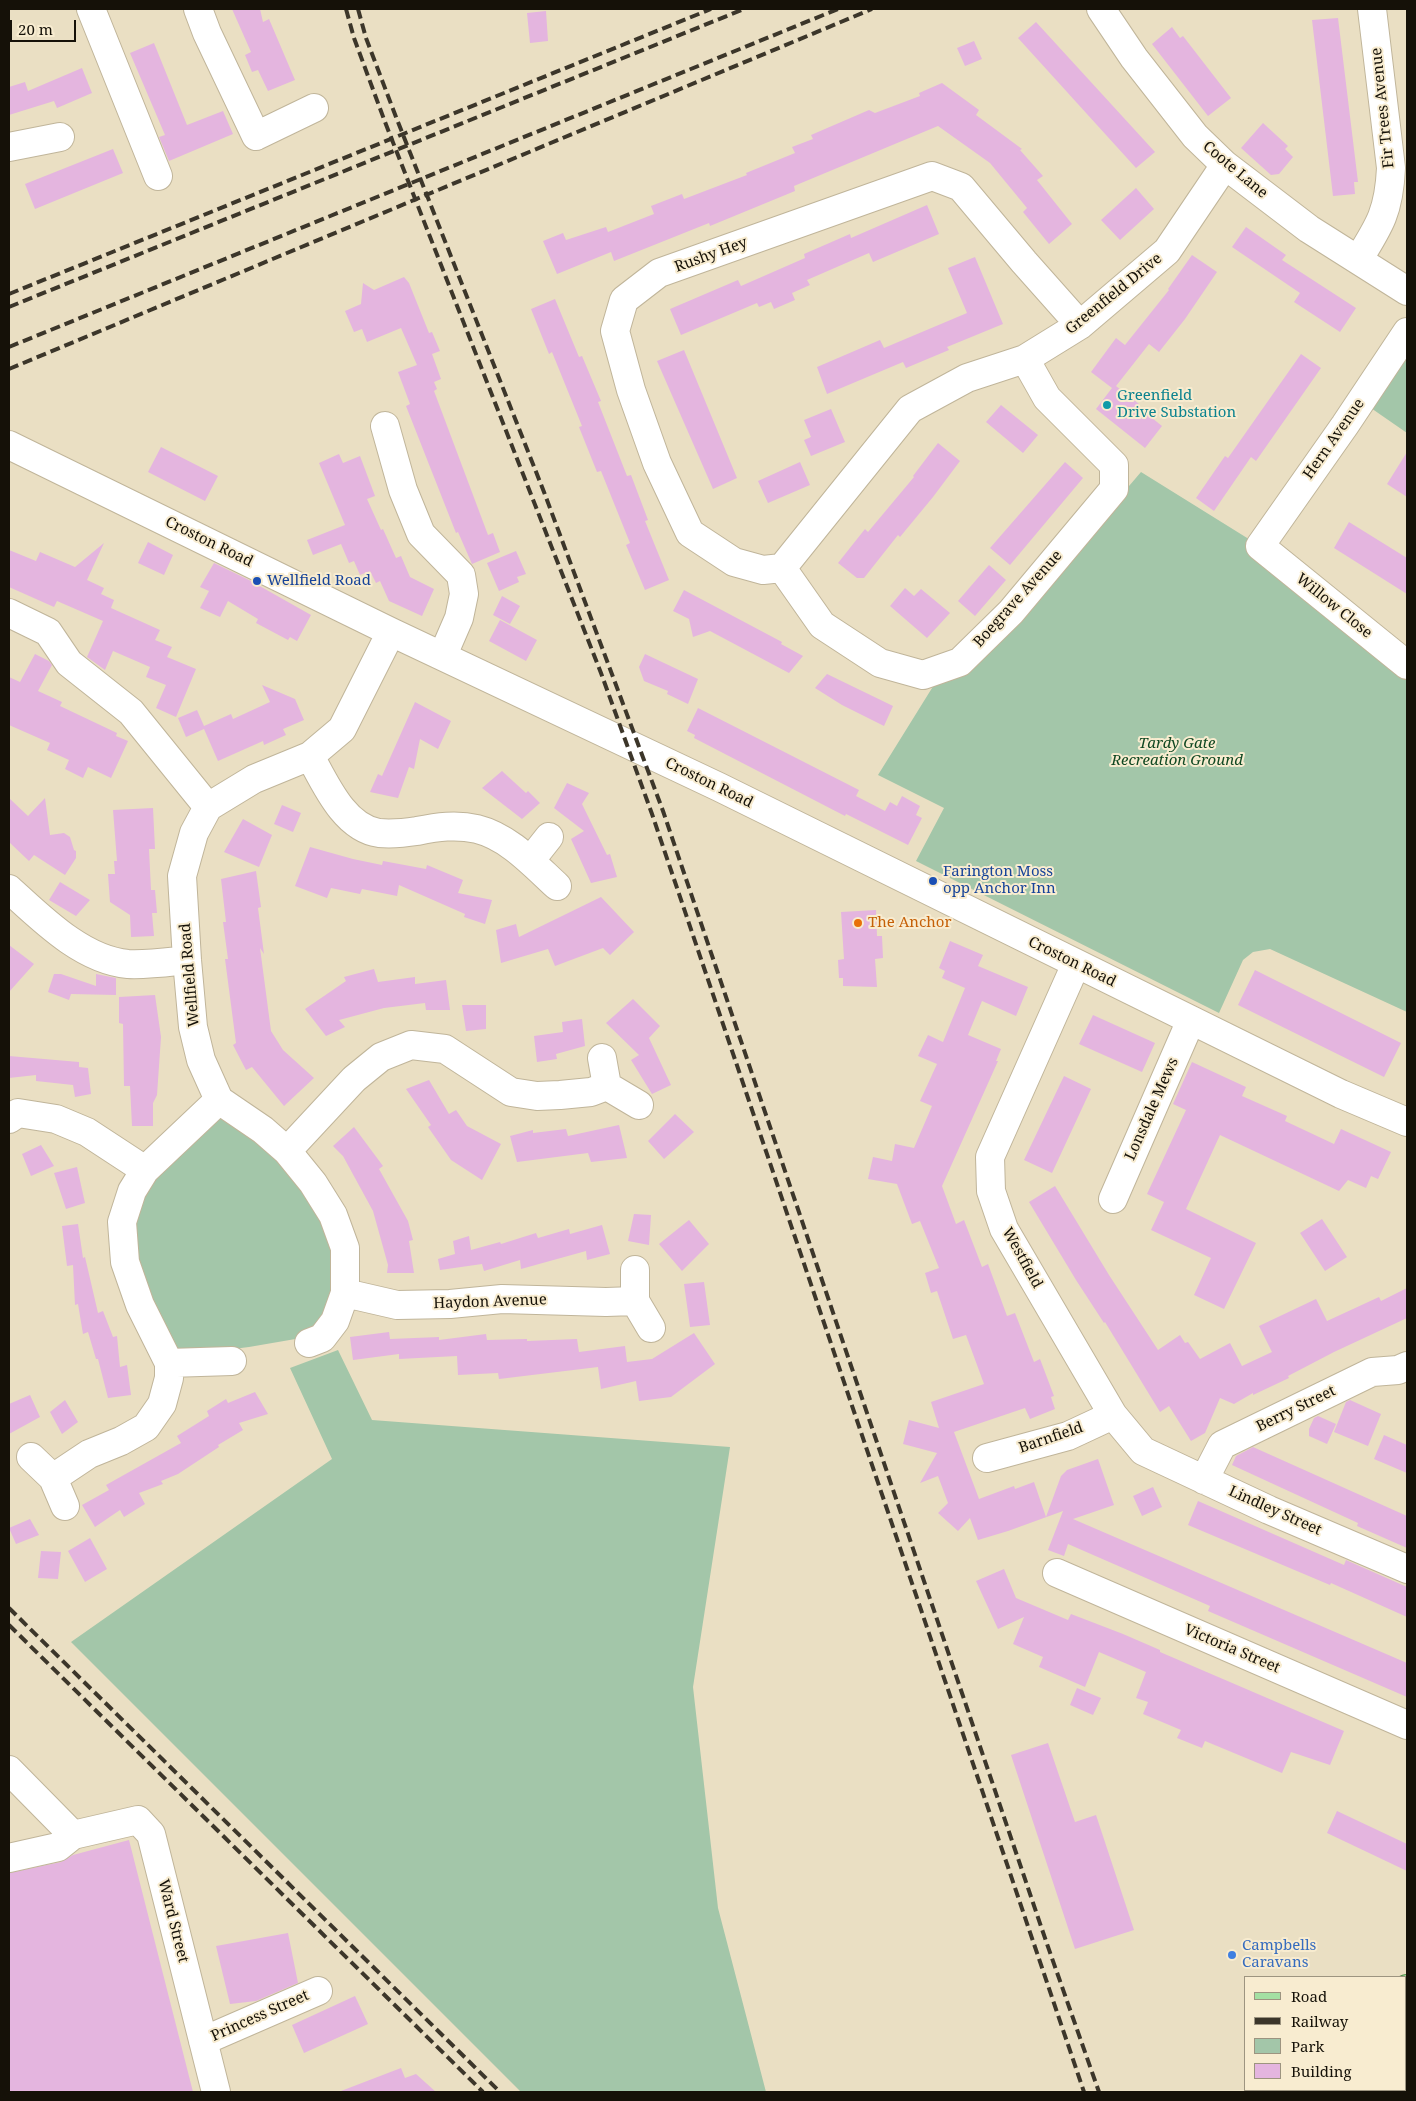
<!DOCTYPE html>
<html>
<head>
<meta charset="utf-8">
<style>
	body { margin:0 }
	#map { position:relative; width:1416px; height:2101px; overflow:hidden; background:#eadfc3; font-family:"Noto Serif",serif }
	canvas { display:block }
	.frame { position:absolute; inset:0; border:10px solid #151108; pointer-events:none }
	.legend { position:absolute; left:1244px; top:1976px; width:162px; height:115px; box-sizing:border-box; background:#f8ecd0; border:1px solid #9d9480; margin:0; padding:6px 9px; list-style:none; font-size:15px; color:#151108 }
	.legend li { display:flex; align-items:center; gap:10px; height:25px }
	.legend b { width:25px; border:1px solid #9d9480 }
	.scale { position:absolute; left:10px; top:20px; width:66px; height:22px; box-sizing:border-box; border:2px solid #151108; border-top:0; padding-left:6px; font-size:15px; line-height:18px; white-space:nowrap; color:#151108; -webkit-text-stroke:4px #f8ecd0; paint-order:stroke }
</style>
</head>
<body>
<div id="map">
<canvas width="1416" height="2101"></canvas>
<div class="frame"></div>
<ul class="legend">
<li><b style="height:6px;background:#a4e0a3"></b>Road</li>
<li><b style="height:6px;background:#3c362a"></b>Railway</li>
<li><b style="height:14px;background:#a3c6a9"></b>Park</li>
<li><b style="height:14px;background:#e4b5df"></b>Building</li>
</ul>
<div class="scale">20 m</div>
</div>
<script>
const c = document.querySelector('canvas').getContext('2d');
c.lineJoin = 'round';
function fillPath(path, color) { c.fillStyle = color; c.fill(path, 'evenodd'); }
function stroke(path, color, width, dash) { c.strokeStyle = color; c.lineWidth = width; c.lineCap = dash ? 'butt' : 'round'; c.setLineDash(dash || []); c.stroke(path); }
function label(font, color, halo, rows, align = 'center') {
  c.font = font + ' "Noto Serif",serif'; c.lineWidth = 4; c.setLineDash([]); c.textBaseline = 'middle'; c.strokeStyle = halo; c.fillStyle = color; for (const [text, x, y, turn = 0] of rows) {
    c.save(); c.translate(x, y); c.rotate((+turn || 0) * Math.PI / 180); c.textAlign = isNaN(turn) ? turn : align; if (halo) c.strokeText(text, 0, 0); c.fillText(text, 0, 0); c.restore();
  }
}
fillPath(new Path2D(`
	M1407,349v84l-39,-27z
	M1141,472l119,74 147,119v347l-137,-63 -17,3 -10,8 -24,53 -303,-152 28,-53 -66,-33 59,-95 116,-105z
	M230,1116l71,66 24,35 12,57 -9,38 -21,25 -58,10 -64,8 -17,-12 -40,-105 13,-39 25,-35 55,-47z
	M338,1350l34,70 358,27 -37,240 25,221 48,184h-245l-450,-450 261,-183 -42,-91z`), '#a3c6a9');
fillPath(new Path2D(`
	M232,9h28l3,13 6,-3 26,61 -27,11 -10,-21 -6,2 -7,-17 6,-3z
	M546,11l2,30 -18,2 -3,-30z
	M1338,18l20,164h-4l1,12 -22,2 -21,-176z
	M1036,22l119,130 -19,16 -118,-130z
	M1172,27l8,11 3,-2 48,62 -23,18 -56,-72z
	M974,41l8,18 -17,7 -8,-18z
	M154,43l33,82 36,-14 10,23 -64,27 -10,-24 6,-2 -35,-82z
	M82,68l10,25 -35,15 -3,-7 -45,14v-28l16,-5 3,9z
	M942,83l37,27 -3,5 46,34 -2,1 23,26 -6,4 35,44 -23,20 -26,-32 4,-4 -37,-45 -52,-37 -144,60 1,5 -85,35 -1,-3 -95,38 -3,-9 -54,22 -14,-33 20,-8 3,7 40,-13 2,5 46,-18 -3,-8 31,-12 2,5 63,-24 -1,-2 49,-20 -3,-6 21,-8 -2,-4 58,-25 6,3 45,-17 -1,-3z
	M1263,123l25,23 -3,3 8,8 -14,17 -8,1 -30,-27z
	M113,149l10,24 -88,36 -10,-25z
	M1136,188l18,21 -34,31 -19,-20z
	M927,205l12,29 -66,28 -4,-9 -62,27 3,5 -18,8 3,7 -21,9 -3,-7 -12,5 -2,-4 -76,32 -11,-26 68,-29 3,6 64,-28 -1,-4 46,-20 1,4z
	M1246,227l40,28 -4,5 74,48 -16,24 -46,-30 6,-9 -68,-46z
	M1192,255l25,17 -32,47 -26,33 -10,-8 -33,42 23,18 -2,2 25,20 -17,22 -49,-39 16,-21 -21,-16 25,-34 9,7 44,-55 -1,-1z
	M975,257l28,67 -56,23 2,3 -43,18 -3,-6 -76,32 -10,-27 63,-27 4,8 83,-35 -19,-45z
	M404,277l5,6 20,50 3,-1 8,19 -8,3 9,25 -7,3 3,7 -3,2 54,144 5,-2 7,19 -28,12 -14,-32 -2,1 -50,-127 4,-2 -12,-32 19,-7 -16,-37 -34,14 -5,-13 -8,3 -9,-21 16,-7 2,-21 11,7z
	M555,299l24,58 3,-1 19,45 -3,1 29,74 4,-1 17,45 -3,1 24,59 -24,10 -19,-45 4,-2 -29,-72 -4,1 -18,-45 3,-1 -30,-74 -3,2 -18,-45z
	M684,350l53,128 -24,11 -56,-128z
	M1301,354l20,14 -65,93 -5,-4 -37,54 -18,-13 29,-42 3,2z
	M1001,405l37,30 -15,18 -37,-31z
	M831,409l14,33 -34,14 -7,-16 7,-3 -7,-17z
	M938,443l22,18 -27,36 -33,40 -2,-2 -34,43h-7l-19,-15 27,-34 3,3 46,-55 -1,-1z
	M161,447l57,29 -13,25 -57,-29z
	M1407,452v45l-20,-13z
	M339,454l4,9 17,-7 15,40 -8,3 14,31 2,-1 13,29 5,-2 9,21 24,12 -12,27 -33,-15 -9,-20 -4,2 -6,-12 -10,4 -6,-14 -5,2 -8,-19 -28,11 -6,-15 38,-15 -26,-62z
	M800,462l10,23 -42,18 -10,-22z
	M1065,462l18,16 -73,87 -20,-17z
	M1349,522l58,36v36l-73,-46z
	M148,542l25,13 -9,20 -26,-12z
	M104,543l-17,37 17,8 -3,6 13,6 -3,8 49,22 -5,10 17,7 -5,10 29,12 -20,48 -20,-9 10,-23 -20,-8 4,-10 -37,-16 -8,19 -18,-13 16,-36 -46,-20 -3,6 -45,-20v-37l27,11 4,-9 35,15z
	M516,551l10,23 -9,3 2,5 -20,9 -12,-28z
	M214,563l35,17 62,35 -14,26 -7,-4 -2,3 -32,-17 2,-4 -30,-18 -8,16 -20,-9 9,-17 -9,-4z
	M989,565l17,15 -31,36 -17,-15z
	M905,588l9,8 7,-7 29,24 -23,25 -37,-32z
	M684,590l98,52 -1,2 22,12 -14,17 -79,-42 -17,6 -4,-18 -16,-8z
	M502,596l18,10 -10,18 -17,-9z
	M500,620l37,20 -11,21 -37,-20z
	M35,654l14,7 3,4 -14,26 24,11 -2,4 57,27 -1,3 12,5 -17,37 -23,-11 -5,11 -18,-9 4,-9 -22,-10 3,-7 -41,-18v-48l11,5z
	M645,654l53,25 -10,25 -21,-10 1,-3 -24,-10 -5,-14z
	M827,674l66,32 -9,20 -42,-21 -27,-17z
	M262,685l33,14 9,21 -21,9 3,6 -22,10 -1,-4 -45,20 -14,-32 -18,8 -8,-19 19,-8 7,16 27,-12 2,5 37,-17z
	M415,702l36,19 -13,28 -18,-10 -6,30 -5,-2 -11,31 -28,-6 8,-18 4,2z
	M698,708l161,82 -3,6 29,15 5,-9 7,4 5,-10 18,10 -4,9 6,3 -14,27 -62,-31 -1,2 -151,-78 1,-3 -8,-4z
	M502,771l24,22 2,-2 12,12 -18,16 -40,-31z
	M567,783l22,10 -7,11 25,51 3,-1 7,23 -26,6 -20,-44 13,-8 -30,-23z
	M9,798l19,18 17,-18 5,37 14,-2 6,4 4,13 2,1v7l-11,17 -31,-20 -5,6 -20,-19z
	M282,805l19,8 -8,19 -19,-8z
	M153,808l2,41h-6l2,41h4l2,23h-5l2,23 -23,1 -1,-22 -20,-13 -2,-28h7l-1,-13h3l-4,-51z
	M243,819l29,16 -13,32 -35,-15z
	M310,847l43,12 29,6 1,-4 43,8 1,-4 36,15 -5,13 34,7 -7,24 -21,-7 1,-3 -66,-29 -2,11 -35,-7 -2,5 -29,-6 -4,10 -32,-12z
	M256,871l5,36 -3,1 6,46 -4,-6 11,83 12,19 31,28 -30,28 -32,-39 -6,3 -13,-25 3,-2 -11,-84h3l-5,-37h3l-5,-43z
	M60,882l30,18 -14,16 -27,-16z
	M601,897l33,35 -24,23 -7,-7 -48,18 -7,-17 -47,14 -5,-33 20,-6 3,13z
	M876,910l1,26h5l1,22 -8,1 2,28 -34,-1v-8h-4l-1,-18 6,-1 -3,-47z
	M950,941l33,14 -5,11 50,21 -12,29 -34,-15 -14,34 33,14 -5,12h2l-56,125 14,38 8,-4 18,47 6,-3 19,52 8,-3 19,49 6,-3 14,37 -3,1 4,12 -25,10 -5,-11 -71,24 25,67 35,-13 1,3 19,-7 12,35 15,-41 6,-6 31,-11 16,46 -41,14 334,144v34l-199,-86 2,-5 -142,-62 -4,12 -16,-6 15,-39 -55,20 -30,9 -8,-22 -12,13 -20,-18 10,-10 -10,-27 -18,7 17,-30 -34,-9 6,-24 30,8 -8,-26 53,-18 -18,-49 -13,4 -16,-48 -6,2 -6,-20 14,-5 -19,-47 -8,3 -15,-40 -29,-5 5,-22 19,4 3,-17 19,4 18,-42 -12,-5 17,-37 -19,-8 10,-21 15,7 22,-54 -23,-10 3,-7 -6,-3z
	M9,945l25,19 -25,28z
	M374,969l4,13 37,-5v7l31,-4 4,30h-24l-1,-7 -41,5 -45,12 6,7 -19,9 -21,-27 41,-28 -2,-4z
	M1255,970l146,73 -17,34 -146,-72z
	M54,974h7l35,12v-12l20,4v17l-45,-1 -2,6 -21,-8z
	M155,995l6,42 -4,58 -4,8v23h-21l-2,-40h-6l-1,-62 -4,-1v-26z
	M633,999l27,27 -11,12 22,47 -19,9 -21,-34 8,-5 -33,-32z
	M462,1005h24v24l-20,2z
	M1093,1015l62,28 -13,29 -63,-28z
	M582,1019l3,27 -29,8 1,5 -20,3 -3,-26 29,-4 -1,-10z
	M9,1056l70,6v5l9,1 3,26 -16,3 -2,-12 -37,-4v-6l-27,3z
	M1192,1062l54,25 -4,9 45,20 -2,5 49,23 7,-15 50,23 -13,27 -7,-3 -5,12 -18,-8 -9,11 -119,-56 -34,74 70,34 -32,66 -30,-14 17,-37 -60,-28 13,-28 -17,-8 39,-84 -13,-6z
	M1064,1076l27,13 -39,84 -28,-13z
	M429,1080l20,34 7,-4 11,16 34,18 -19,36 -31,-20 -23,-33 3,-2 -25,-36z
	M675,1114l19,18 -30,27 -16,-18z
	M619,1125l8,33 -36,4 -3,-9 -71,9 -7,-26 23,-6v3l33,-4 2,7z
	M354,1127l29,39 -4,3 29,52 5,19 -4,1 5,32h-27l1,-8 -15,-54 -30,-55 -10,-10z
	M41,1145l13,21 -23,10 -9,-22z
	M77,1167l8,36 -19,6 -12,-36z
	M1055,1186l54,89 49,75 22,-15 5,8 3,-1 12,17 30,-16 12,23 30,-14 -13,-26 57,-27 11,22 52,-24 2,4 26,-13v30l-73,34 -46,24 1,2 -36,17v-2l-19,11 -14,-6 -15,35 -14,8 -22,-35 -9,6 -55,-90 -1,1 -28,-43 -47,-78z
	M634,1214l17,1 -2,30 -21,-4z
	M1322,1219l25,38 -22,14 -25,-38z
	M689,1220l20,24 -27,27 -23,-27z
	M78,1224l5,34 2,-1 13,56 5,-2 10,26 4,-1 3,31 7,-2 4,30 -23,3 -10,-39h-2l-8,-27 -5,2 -5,-30 -3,1 -2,-40 -6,1 -5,-40z
	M602,1225l8,29 -23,6 -1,-9 -65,18 -1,-9 -36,11 -2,-7 -42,6 -2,-11 17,-5 -2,-13 16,-5 2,14 29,-8 1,2 35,-11 2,5 31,-9 1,5z
	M704,1282l6,43 -20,2 -6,-43z
	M389,1332l1,7 49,-2v3l47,-6 1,6 40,-1v2l50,-2 2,13 46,-6 2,16 25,-3 42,-26 21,31 -44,33 -32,4 -3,-20 -35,8 -3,-22 -99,12 -1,-6 -40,2 -1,-19 -58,3v-5l-46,6 -3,-23z
	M255,1392l13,22 -29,9 4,7 -25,15 1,2 -41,27 -17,7 2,3 -24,9 6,11 -21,13 -4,-7 -25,17 -13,-22 27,-15 -3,-5 75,-42 -4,-7 32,-20 -2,-5 19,-12 2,4z
	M30,1395l10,22 -31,17v-30z
	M65,1400l13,22 -16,12 -12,-22z
	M1350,1400l31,14 -13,32 -34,-14 12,-30z
	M1318,1416l18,8 -9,20 -18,-8v-7l5,-11z
	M1384,1435l23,10v28l-33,-14z
	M1253,1447l154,69v32l-50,-22 1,-3 -126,-58 4,-9z
	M1153,1487l9,20 -20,9 -9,-20z
	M1198,1501l146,64 2,-5 61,27v30l-76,-34 -1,2 -142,-60z
	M30,1519l9,16 -23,9 -7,-16z
	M90,1538l17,31 -22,13 -17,-31z
	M41,1551l20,1 -3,27 -20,-1z
	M1004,1569l12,29 52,22 3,-6 52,20 37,16v2l184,79 -14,34 -39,-13 -9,21 -77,-32 -3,7 -25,-10 4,-8 -38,-16 5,-12 -12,-4 10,-26 -47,-20 -14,35 -46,-20 4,-10 -30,-13 11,-27 -26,12 -22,-48z
	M1077,1688l24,10 -8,17 -23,-10z
	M1048,1743l27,79 21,-7 38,115 -59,19 -64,-194z
	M1337,1811l70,33v27l-80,-38z
	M129,1840l64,252h-184v-219l52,-11 12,-7z
	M288,1933l10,50 -42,18 -26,3 -14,-58z
	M355,1996l13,28 -64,29 -12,-28z
	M401,2068l4,10 11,-4 20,18h-94l-1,-1z`), '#e4b5df');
const minor = new Path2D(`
	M91,9l67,167
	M198,9l9,24 49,103 58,-28
	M1101,9l33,49 61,78 30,29 84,64 98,62
	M9,147l51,-10
	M1358,260c22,-35 31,-49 33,-92l-19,-159
	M1407,332l-62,93 -85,121 147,119
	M385,426l18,64 18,44 40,41 3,19 -5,24 -16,37
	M9,445l382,187 328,155 622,307 66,28
	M782,568l-19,2 -29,-8 -44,-29 -33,-70 -26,-73 -16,-59 9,-31 35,-27 273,-97 29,11 63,75 56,63
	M782,568l40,57 58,38 43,12 37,-13 51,-50 103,-123v-24l-67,-67 -22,-39
	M782,568l128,-159 57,-31 58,-19 55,-34 87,-74 58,-86
	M9,613l39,19 21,31 62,49 77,95
	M310,756c15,27 34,72 69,77 12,1 25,0 38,-2 20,-4 39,-7 60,-2 32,8 56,35 80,57
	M530,861l19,-24
	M9,889c32,29 73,71 119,75 19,1 40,-2 59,-4
	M1076,964l-86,193 1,34 13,38 109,186 30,36 126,59 138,59
	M602,1058l5,28
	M9,1119l9,-6 38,6 31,13 58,38
	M287,1151l67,-72 27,-22 30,-12 34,4 66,43 26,4 23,-1 31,-3 16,-6 32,19
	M1113,1199l78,-179
	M635,1270v31l16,27
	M345,1293l52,12 53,-1 52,-5 104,3 29,-1
	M309,1343l13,-5 13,-17 10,-28v-45l-12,-33 -20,-32 -26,-32 -24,-21 -44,-30 -18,-40 -8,-33 -6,-67 -5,-84 12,-43 14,-26 46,-28 56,-23 32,-27 49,-97
	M169,1363l63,-2
	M31,1457l22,21 12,28
	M987,1458l81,-22 45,-21
	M53,1478l36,-24 32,-13 25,-14 16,-23 7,-26v-15l-29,-58 -15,-43 -3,-40 10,-31 13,-21 74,-70
	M1204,1480l18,-35 150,-73 26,-2 9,-4
	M1057,1573l350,152
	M9,1770l64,65
	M9,1858l49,-11 15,-12 65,-15 13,14 65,258
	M203,2041l115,-50
	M1404,2090l1,2`);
const major = new Path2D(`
	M1405,1993l2,-4
	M1322,2092l2,-2`);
stroke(minor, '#c0b59a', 30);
stroke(major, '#4a8b44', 30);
stroke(minor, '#fff', 28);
stroke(major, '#a4e0a3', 28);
stroke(new Path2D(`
	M346,9l8,29 31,84 216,551 51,141 432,1278
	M358,9l8,29 30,79 148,375 119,319 384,1133 52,148
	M9,294l702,-285
	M9,307l735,-298
	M9,347l829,-338
	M9,369l863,-360
	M9,1608l491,484
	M9,1625l474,467`), '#3c362a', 4, [10, 5]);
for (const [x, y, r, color] of [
	[1107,405,5,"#0f9aa8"],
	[257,581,5,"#1a4fb4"],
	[933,881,5,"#1a4fb4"],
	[858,923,5,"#e8710a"],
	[1232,1955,5,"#3f7fe0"]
]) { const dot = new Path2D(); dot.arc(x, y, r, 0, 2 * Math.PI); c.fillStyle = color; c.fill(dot); stroke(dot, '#f8ecd0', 2); }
label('15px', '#151108', '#f8ecd0', [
	["Fir Trees Avenue",1383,108,-96],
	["Coote Lane",1235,170,40],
	["Rushy Hey",711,255,-20],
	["Greenfield Drive",1114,294,-39],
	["Hern Avenue",1334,439,-55],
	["Croston Road",209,542,26],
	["Boegrave Avenue",1018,599,-48],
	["Willow Close",1334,606,39],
	["Croston Road",709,783,26],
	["Croston Road",1072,962,26],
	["Wellfield Road",190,975,-95],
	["Lonsdale Mews",1152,1109,-66],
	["Westfield",1022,1258,61],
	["Haydon Avenue",490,1302,-2],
	["Berry Street",1296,1409,-26],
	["Barnfield",1051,1438,-19],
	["Lindley Street",1275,1511,24],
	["Victoria Street",1232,1649,23],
	["Ward Street",173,1921,76],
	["Princess Street",260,2016,-24]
]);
label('15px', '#0d838f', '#f8ecd0', [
	["Greenfield",1117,396],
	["Drive Substation",1117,413]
], 'left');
label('15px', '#164399', '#f8ecd0', [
	["Wellfield Road",267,581],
	["Farington Moss",943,872],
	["opp Anchor Inn",943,889]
], 'left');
label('italic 15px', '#104822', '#f8ecd0', [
	["Tardy Gate",1177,744],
	["Recreation Ground",1177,761]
]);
label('15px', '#c56008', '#f8ecd0', [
	["The Anchor",868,923]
], 'left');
label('15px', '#366cbe', '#f8ecd0', [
	["Campbells",1242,1946],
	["Caravans",1242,1963]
], 'left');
</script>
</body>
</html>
